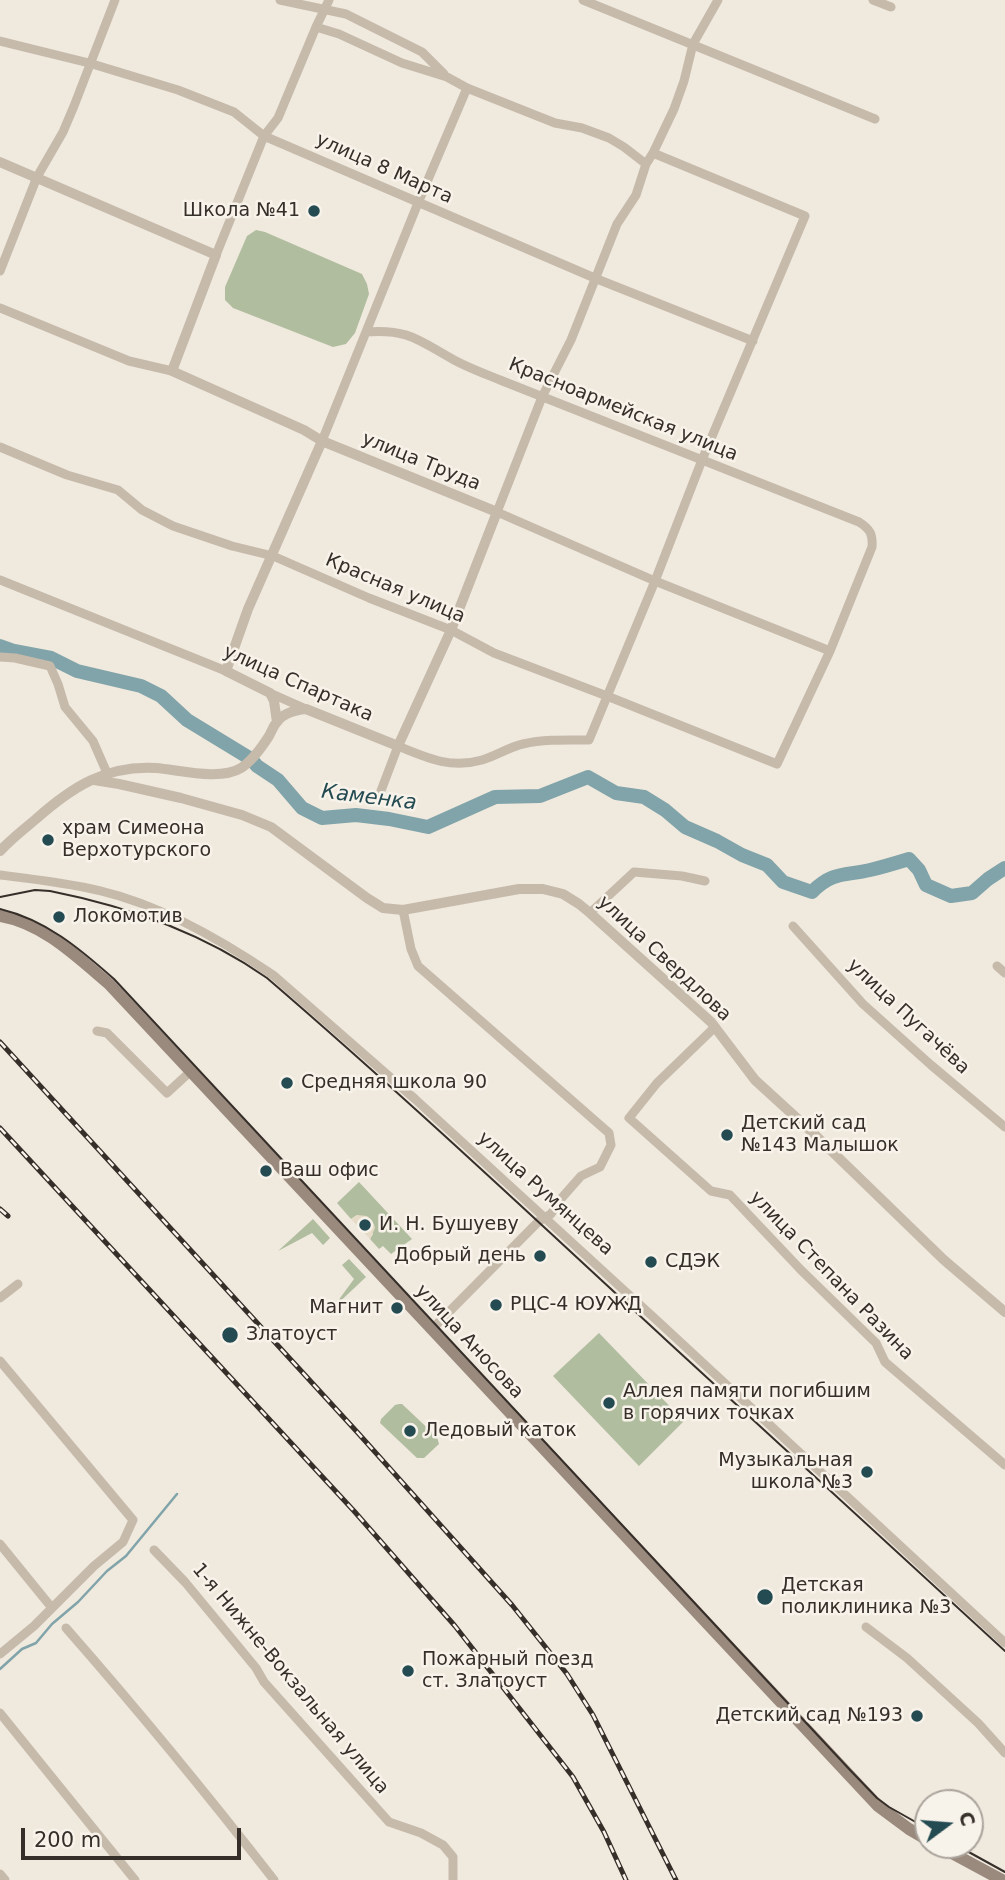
<!DOCTYPE html>
<html>
<head>
<meta charset="utf-8">
<style>
	body { margin:0 }
	#map { position:relative; width:1005px; height:1880px; overflow:hidden; background:#f0e9de; font-family:"DejaVu Sans",sans-serif }
	canvas { display:block }
	.north { position:absolute; left:914px; top:1789px; width:70px; height:70px; box-sizing:border-box; background:#f8f3ea; border:2px solid #aaa49d; border-radius:50%; rotate:74deg; font-size:19px; font-weight:700; line-height:28px; text-align:center; color:#352e29 }
	.north::after { content:''; display:block; margin:auto; width:24px; height:32px; background:#244b52; clip-path:polygon(50% 0,100% 100%,50% 72%,0 100%) }
	.scale { position:absolute; left:21px; top:1828px; width:220px; height:32px; box-sizing:border-box; border:4px solid #352e29; border-top:0; padding-left:9px; font-size:21px; line-height:24px; white-space:nowrap; color:#352e29; -webkit-text-stroke:5px #f8f3ea; paint-order:stroke }
</style>
</head>
<body>
<div id="map">
<canvas width="1005" height="1880"></canvas>
<div class="north">С</div>
<div class="scale">200 m</div>
</div>
<script>
const c = document.querySelector('canvas').getContext('2d');
c.lineJoin = 'round';
function fillPath(path, color) { c.fillStyle = color; c.fill(path, 'evenodd'); }
function stroke(path, color, width, dash) { c.strokeStyle = color; c.lineWidth = width; c.lineCap = dash ? 'butt' : 'round'; c.setLineDash(dash || []); c.stroke(path); }
function label(font, color, halo, rows, align = 'center') {
  c.font = font + ' "DejaVu Sans",sans-serif'; c.lineWidth = 5; c.setLineDash([]); c.textBaseline = 'middle'; c.strokeStyle = halo; c.fillStyle = color; for (const [text, x, y, turn = 0] of rows) {
    c.save(); c.translate(x, y); c.rotate((+turn || 0) * Math.PI / 180); c.textAlign = isNaN(turn) ? turn : align; if (halo) c.strokeText(text, 0, 0); c.fillText(text, 0, 0); c.restore();
  }
}
fillPath(new Path2D(`
	M256,230l9,2 97,42 5,10 2,10 -14,39 -9,11 -13,3 -100,-39 -8,-8v-13l22,-51z
	M359,1182l53,57 -21,15 -8,-8 -4,3 -9,-10 3,-5 -16,-19 -6,4 -14,-16z
	M313,1219l17,19 -7,7 -11,-12 -34,18z
	M349,1259l17,18 -34,32 22,-30 -12,-14z
	M599,1333l85,88 -45,45 -86,-90z
	M399,1404h3l35,33 2,7 -15,14h-7l-37,-35 1,-4 14,-14z`), '#b1bd9f');
fillPath(new Path2D(`
	M357,1215l10,1 7,8 1,4 -5,11 -19,-20z`), '#e6dbc7');
stroke(new Path2D(`
	M0,1669l22,-20 14,-6 16,-19 26,-22 29,-31 19,-15 51,-62`), '#80a4a9', 2.5);
stroke(new Path2D(`
	M0,646l14,5 37,7 26,13 64,15 20,10 26,24 64,39 6,7 21,14 24,28 20,10 34,-3 33,4 39,8 67,-30 45,-1 48,-19 28,16 28,4 21,13 20,17 32,14 25,14 25,10 16,17 29,10c21,-21 33,-16 58,-22 13,-3 26,-7 39,-11l10,11 7,15 25,11 21,-3 16,-14 17,-11`), '#80a4a9', 14);
stroke(new Path2D(`
	M280,0l66,14 76,38 22,22
	M583,0l292,119
	M718,0l-25,44 -9,37 -10,28 -21,44 -7,11 -10,31 -19,29 -46,116 -29,57 -45,115 158,69 175,70
	M873,0l18,7
	M316,27l23,7 63,29 45,14 20,11 88,35 27,5 27,10 15,9 22,17
	M0,41l89,22 89,27 56,22 30,24 333,143 156,62
	M216,255l48,-119 14,-18 38,-91 13,-27
	M0,271l37,-94 26,-45 11,-26 41,-106
	M0,308l129,53 43,10
	M322,441l96,-238 49,-115
	M0,447l67,28 51,15 24,20 31,16 59,20 41,10 96,42 82,32 43,23 113,43 170,68 53,-113 42,-104c1,-13 -2,-18 -13,-25l-359,-142c-15,-6 -31,-12 -46,-20 -36,-20 -45,-31 -88,-28
	M0,580l226,91
	M0,657l15,1 35,8 8,18 7,23 28,34 14,32
	M270,693l36,16
	M379,796l19,-50c29,12 53,23 84,14 14,-4 27,-13 41,-16 22,-5 44,-4 66,-4l66,-159 47,-121 103,-244 -152,-63
	M0,875c33,4 68,8 101,16 59,14 122,50 172,84l142,124 248,227 342,317
	M403,910l8,39 7,17 191,167 2,12 -11,22 -19,9 -22,25 -8,13 -12,7 -107,108
	M590,913l44,-41 48,4 23,5
	M793,926l70,78 68,61 74,62
	M997,966l8,7
	M715,1027l-58,56 -28,35 82,73 19,4 71,75 75,73 9,19 120,103
	M97,1031l10,2 60,60 24,-22
	M0,1298l18,-14
	M0,1361l133,159 -10,22 -29,24 -60,60 -34,28
	M0,1544l52,64
	M154,1550l31,32 71,86 8,14 125,140 32,11 22,12 10,12v23
	M866,1627l41,31 71,65 27,30
	M66,1628c72,82 141,166 208,252
	M0,1713l135,167
	M0,1874l5,6`), '#c6baab', 9);
stroke(new Path2D(`
	M0,162l216,93 -44,116 132,59 18,11 175,71 -46,118 -53,116 -92,-37c-10,1 -23,4 -29,13 -4,4 -5,9 -8,14 -7,11 -17,25 -28,32 -21,13 -61,2 -85,0 -50,-3 -84,19 -120,51 -12,10 -25,20 -36,32
	M277,722l-3,-21 -4,-8 -44,-22 22,-62 74,-168
	M94,780l25,4 62,14 61,17 29,12 96,71 16,10 20,2 116,-21h24l20,5 16,10 11,9 121,109 44,58 57,52 132,128 61,52`), '#c6baab', 10);
stroke(new Path2D(`
	M0,916c43,7 77,41 109,68l769,822 31,23 19,11
	M937,1845l65,35`), '#9a8a7d', 12);
stroke(new Path2D(`
	M0,897l35,-7 15,1c76,15 153,42 217,87 136,117 267,240 399,362 113,104 226,208 339,311
	M0,909c46,11 79,39 114,70l736,791 27,28 12,9 39,22
	M956,1845l49,27`), '#352e29', 2);
const rail = new Path2D(`
	M0,1042l358,391 154,172 55,69 26,41 83,165
	M0,1128l354,383 101,115 118,151 31,55 22,48
	M0,1209l8,7`);
stroke(rail, '#352e29', 5);
stroke(rail, '#f8f3ea', 2.5, [8]);
for (const [x, y, r, color] of [
	[314,211,7,"#244b52"],
	[48,840,7,"#244b52"],
	[59,917,7,"#244b52"],
	[287,1083,7,"#244b52"],
	[727,1135,7,"#244b52"],
	[266,1171,7,"#244b52"],
	[365,1225,7,"#244b52"],
	[540,1256,7,"#244b52"],
	[651,1262,7,"#244b52"],
	[496,1305,7,"#244b52"],
	[397,1308,7,"#244b52"],
	[230,1335,9,"#244b52"],
	[609,1403,7,"#244b52"],
	[410,1431,7,"#244b52"],
	[867,1472,7,"#244b52"],
	[765,1597,9,"#244b52"],
	[408,1671,7,"#244b52"],
	[917,1716,7,"#244b52"]
]) { const dot = new Path2D(); dot.arc(x, y, r, 0, 2 * Math.PI); c.fillStyle = color; c.fill(dot); stroke(dot, '#f8f3ea', 2.5); }
label('19px', '#352e29', '#f8f3ea', [
	["улица 8 Марта",384,169,24],
	["Красноармейская улица",623,410,22],
	["улица Труда",421,462,22],
	["Красная улица",395,589,23],
	["улица Спартака",298,684,24],
	["улица Свердлова",664,959,43],
	["улица Пугачёва",908,1017,43],
	["улица Румянцева",545,1194,42],
	["улица Степана Разина",831,1276,46],
	["улица Аносова",469,1342,47],
	["1-я Нижне-Вокзальная улица",290,1679,50]
]);
label('19px', '#352e29', '#f8f3ea', [
	["Школа №41",300,211,"right"],
	["храм Симеона",62,829],
	["Верхотурского",62,851],
	["Локомотив",73,917],
	["Средняя школа 90",301,1083],
	["Детский сад",741,1124],
	["№143 Малышок",741,1146],
	["Ваш офис",280,1171],
	["И. Н. Бушуеву",379,1225],
	["Добрый день",526,1256,"right"],
	["СДЭК",665,1262],
	["РЦС-4 ЮУЖД",510,1305],
	["Магнит",383,1308,"right"],
	["Златоуст",246,1335],
	["Аллея памяти погибшим",623,1392],
	["в горячих точках",623,1414],
	["Ледовый каток",424,1431],
	["Музыкальная",853,1461,"right"],
	["школа №3",853,1483,"right"],
	["Детская",781,1586],
	["поликлиника №3",781,1608],
	["Пожарный поезд",422,1660],
	["ст. Златоуст",422,1682],
	["Детский сад №193",903,1716,"right"]
], 'left');
label('italic 21px', '#244b52', '#f8f3ea', [
	["Каменка",369,798,7]
]);
</script>
</body>
</html>
